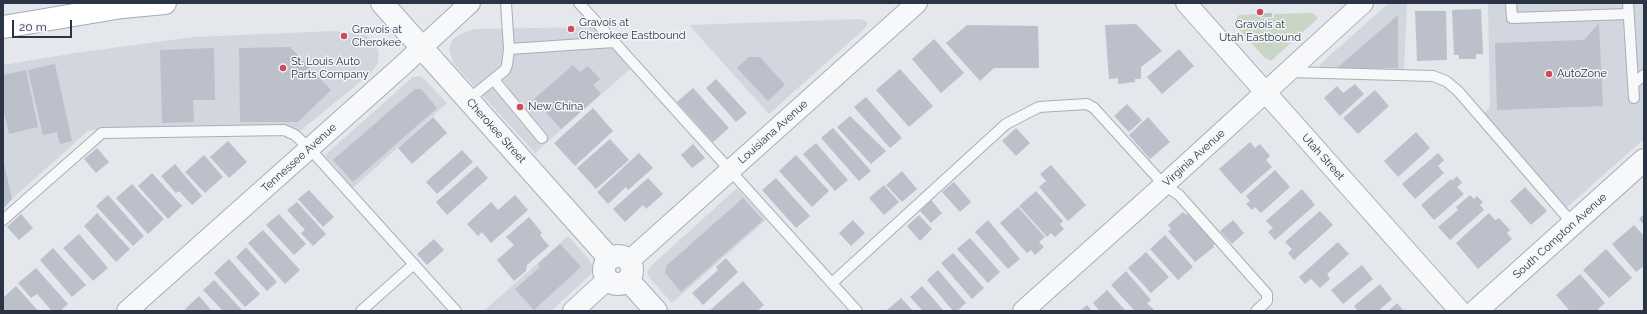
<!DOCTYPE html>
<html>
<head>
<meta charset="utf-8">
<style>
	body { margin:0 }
	#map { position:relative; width:1647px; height:314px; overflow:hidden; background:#e4e7ec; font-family:Raleway,sans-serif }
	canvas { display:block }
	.frame { position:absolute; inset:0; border:4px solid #2b3445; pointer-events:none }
	.scale { position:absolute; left:12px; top:20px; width:60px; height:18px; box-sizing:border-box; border:2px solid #2b3445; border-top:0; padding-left:5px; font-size:12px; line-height:14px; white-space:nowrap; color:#2b3445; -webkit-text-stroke:3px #f4f6f9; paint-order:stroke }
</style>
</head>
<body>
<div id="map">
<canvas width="1647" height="314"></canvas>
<div class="frame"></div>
<div class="scale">20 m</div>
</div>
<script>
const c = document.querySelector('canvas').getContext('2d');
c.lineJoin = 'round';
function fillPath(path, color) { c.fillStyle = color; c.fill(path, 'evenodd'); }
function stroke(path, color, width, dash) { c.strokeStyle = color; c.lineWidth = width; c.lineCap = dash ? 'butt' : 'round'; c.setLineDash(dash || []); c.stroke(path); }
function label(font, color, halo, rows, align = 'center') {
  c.font = font + ' Raleway,sans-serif'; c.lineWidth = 3; c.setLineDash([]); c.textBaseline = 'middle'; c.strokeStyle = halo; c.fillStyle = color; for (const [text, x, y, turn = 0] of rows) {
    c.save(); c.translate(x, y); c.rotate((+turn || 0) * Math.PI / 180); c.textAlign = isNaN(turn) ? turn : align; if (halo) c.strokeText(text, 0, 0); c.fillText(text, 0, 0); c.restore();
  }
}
fillPath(new Path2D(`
	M1389,3h18l-3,69 -80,-2 -5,-5z
	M1488,3h156v136l-79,70 -82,-95 7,-6z
	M861,19l6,3v4l-4,4 -94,84 -80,-89z
	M594,27l36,42 -95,84 -81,-89 -5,-14 3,-10 8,-6 14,-5z
	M335,31l31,4 8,7 5,10 -1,11 -8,11 -70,57 -8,-3 -203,2 -86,77v-142l72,-12 119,-16z
	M421,76l26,27 -94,85 -28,-33 88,-78z
	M737,188l29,32 -94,83 -23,-26 -2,-5 4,-6z
	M568,236l21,23 4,10 -2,5 -40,37h-67z`), '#d2d6de');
fillPath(new Path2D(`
	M1312,13l6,4 -2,3 -45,41 -6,-3 -30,-33 -1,-4 5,-6 21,-1v4h14v-4z`), '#c9d6c5');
fillPath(new Path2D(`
	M1481,9l2,45h-7v5h-17v-4h-5l-2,-45z
	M1415,11h31l1,49 -30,1z
	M1261,13h11v4h-11z
	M1398,15v53h-61z
	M1599,23l4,83 -106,4 -2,-67 89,-3z
	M1136,24l26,27 -21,16v12h-6v3l-17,2v-6l-9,1 -4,-54z
	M967,25l71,1 1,42h-45l-14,13 -34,-38z
	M934,39l30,34 -23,20 -29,-34z
	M290,47l41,43 -33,32h-58l-1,-74z
	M214,48l1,52h-22l1,22 -32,1 -2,-73z
	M1179,49l15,17 -32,28 -15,-17z
	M749,57h11l25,28 -17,16 -31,-33z
	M55,64l17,77 -12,3 -3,-12 -14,3 -15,-65z
	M573,65l7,7 8,-6 12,13 -7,6 8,9 -40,35 -27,-30z
	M900,69l33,37 -24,21 -33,-37z
	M26,70l12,57 -29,7 -6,-27v-32z
	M716,79l31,34 -11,9 -30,-34z
	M1355,84l9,10 -24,22 -16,-18 13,-12 6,7z
	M693,88l36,40 -16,14 -36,-40z
	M415,89h6l16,19 -84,74 -20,-22z
	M1375,90l14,16 -31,28 -15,-16z
	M866,97l36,41 -12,10 -36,-41z
	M1127,104l15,16 -13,12 -15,-16z
	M593,108l20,23 -38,35 -21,-23z
	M850,116l36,35 -15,13 -34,-37z
	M433,117l14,16 -35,31 -14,-16z
	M1148,117l22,25 -20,17 -21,-24z
	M833,128l38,43 -12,10 -38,-43z
	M1016,128l14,15 -14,13 -14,-15z
	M1416,132l14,16 -32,29 -14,-16z
	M610,139l19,21 -33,29 -19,-21z
	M228,141l19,21 -18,16 -19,-21z
	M1250,142l5,6 5,-4 10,12 -4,4 6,7 -31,27 -22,-25z
	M816,143l32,37 -13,11 -32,-37z
	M693,144l12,14 -13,10 -11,-13z
	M97,148l12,14 -13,11 -12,-14z
	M462,150l11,12 -36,32 -11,-12z
	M639,153l14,15 -25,22 -2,-3 -18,17 -11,-12z
	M1438,153l6,7 -6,6 6,7 -29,26 -13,-15z
	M204,155l19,22 -18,16 -20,-21z
	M796,155l33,36 -17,16 -33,-36z
	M3,159l9,40 -9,10z
	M175,164l27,32 -10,9 -13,-14 -3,2 -15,-17z
	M1051,165l35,40 -18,16 -29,-34 7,-6 -6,-7z
	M477,166l11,12 -41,37 -11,-13z
	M1275,170l15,17 -29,26 -6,-6 -3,3 -6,-6 4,-3 -4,-5z
	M902,171l15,18 -15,13 -16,-17z
	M152,173l30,33 -14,13 -30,-33z
	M1457,176l5,7 -5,4 7,7 -30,26 -13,-15 30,-26 1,2z
	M648,178l15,16 -17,15 -3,-4 -18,17 -12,-13z
	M776,178l34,38 -14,12 -34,-38z
	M954,182l17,20 -11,10 -18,-20z
	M132,184l32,35 -16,15 -32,-36z
	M884,185l15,17 -15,13 -15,-17z
	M1525,187l22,24 -16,14 -21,-24z
	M1302,189l13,16 -40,35 -7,-8 5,-4 -7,-7z
	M309,190l25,27 -11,10 -25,-28z
	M1036,191l27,30 -3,3 4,5 -9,8 -4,-4 -4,4 -28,-31z
	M108,195l36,41 -11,10 -37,-40z
	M515,195l13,15 -37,33 -9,-11 -4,4 -11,-12 24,-22 7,8z
	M1470,195l4,4 3,-3 6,6 -3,3 4,5 -34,30 -12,-13 20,-17 -2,-3z
	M743,198l20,22 -82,72 -16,-19 1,-7z
	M931,200l11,13 -11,10 -11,-12z
	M297,202l29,32 -13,12 -12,-13 4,-3 -18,-20z
	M1018,207l27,30 -6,5 5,5 -9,8 -4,-5 -4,3 -27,-30z
	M1320,211l13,14 -39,35 -6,-7 4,-4 -7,-7z
	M1183,212l3,3 2,-1 27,30 -2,2 1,1 -19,15 -27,-31 3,-2 -3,-4z
	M97,213l33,36 -14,13 -32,-36z
	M1489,213l6,7 4,-2 11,12 -3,3 5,6 -34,30 -22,-26z
	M21,214l12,14 -14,12 -12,-13z
	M279,214l27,30 -12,11 -28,-30z
	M1644,214v11l-5,-6z
	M919,215l13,14 -12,12 -13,-15z
	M529,217l13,16 -2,2 9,11 -22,19 -1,6 -12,10 -17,-21 17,-15 -8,-8z
	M853,220l12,13 -14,13 -12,-13z
	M988,220l32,39 -12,10 -33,-37z
	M1233,220l11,13 -12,11 -12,-13z
	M1634,225l10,11v30l-8,6 -24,-28z
	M263,230l37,40 -15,14 -37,-41z
	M79,234l29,34 -15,13 -30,-33z
	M1165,235l28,32 -15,13 -28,-31z
	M970,238l30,34 -12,11 -31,-34z
	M434,239l10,11 -17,15 -10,-11z
	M1338,242l11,12 -22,20 3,5 -10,9 -9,-9 -6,5 -6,-7z
	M560,244l21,23 -47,43 -19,-21 25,-22 -2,-3z
	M246,247l31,35 -10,9 -31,-34z
	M53,248l33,37 -14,12 -32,-37z
	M1606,249l26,29 -23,20 -26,-28z
	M1146,252l23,25 -18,16 -23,-25z
	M953,253l31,35 -12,11 -31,-36z
	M726,258l12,14 -35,33 -11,-12 26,-23 -2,-3z
	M229,259l31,35 -15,13 -31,-34z
	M1362,265l11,14 -30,25 -12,-14z
	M36,268l32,36 -8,7h-8l-15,-17 -6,4 -13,-15z
	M938,270l28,33 -9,8h-4l-26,-31z
	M1126,271l25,29 -4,3 8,8h-20l-24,-26z
	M1580,274l25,29 -9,8h-26l-14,-16z
	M214,280l29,31h-20l-20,-21z
	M743,281l21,24 -7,6h-48z
	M1380,284l12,15 -14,12h-20l-4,-5z
	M16,286l22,25h-32l-3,-3v-10z
	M922,286l22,25h-21l-13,-14z
	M1107,290l19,21h-26l-7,-8z
	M199,296l13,15h-25l-2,-2z
	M901,298l12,13h-27z
	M1397,303l7,8h-16z
	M1087,305l5,6h-12z`), '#bbc0ca');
const service = new Path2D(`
	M506,3l3,46 105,-7
	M579,3l278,308
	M1511,3l1,15 116,-4
	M1628,3l6,95
	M1289,72l144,4 13,5 12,10 115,133
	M494,80l48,58
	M1634,83l10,-8
	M468,100l37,-30 2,-5 2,-16
	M3,220l99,-87 182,-3 11,5 15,14 146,162
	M832,283l174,-159 33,-17 48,-3 7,4 70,77 15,10 88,99v7l-11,10
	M361,311l53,-47`);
const minor = new Path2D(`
	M1186,3l274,308
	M629,261l288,-258
	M127,311l276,-246 67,-62
	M573,311l35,-32
	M1023,311l141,-126 199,-182`);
const tertiary = new Path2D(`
	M382,3l228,256
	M604 270a14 14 0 1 1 28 0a14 14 0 1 1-28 0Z
	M628,280l28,31
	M1476,311l168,-151`);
const primary = new Path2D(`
	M3,27l119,-20 43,-4`);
stroke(service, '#a9aeb7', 12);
stroke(minor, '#a9aeb7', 22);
stroke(tertiary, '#a9aeb7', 24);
stroke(primary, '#a3abb8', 24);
stroke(service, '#f7f8fa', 10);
stroke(minor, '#f7f8fa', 20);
stroke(tertiary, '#f7f8fa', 22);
stroke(primary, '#fff', 22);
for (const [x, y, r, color] of [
	[1260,12,4,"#d1495b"],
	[571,29,4,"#d1495b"],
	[344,36,4,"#d1495b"],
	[283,68,4,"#d1495b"],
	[1549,74,4,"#d1495b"],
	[520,107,4,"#d1495b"]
]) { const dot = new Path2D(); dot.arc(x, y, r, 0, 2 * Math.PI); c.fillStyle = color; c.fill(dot); stroke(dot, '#f4f6f9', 1.5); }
label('11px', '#2b3445', '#f4f6f9', [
	["Gravois at",579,23],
	["Cherokee Eastbound",579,36],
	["Gravois at",1260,25,"center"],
	["Utah Eastbound",1260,38,"center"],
	["Gravois at",352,30],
	["Cherokee",352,43],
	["St. Louis Auto",291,62],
	["Parts Company",291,75],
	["AutoZone",1557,74],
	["New China",528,107]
], 'left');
label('11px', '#2b3445', '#f4f6f9', [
	["Cherokee Street",496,131,48],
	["Louisiana Avenue",773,132,-42],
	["Utah Street",1323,157,48],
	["Tennessee Avenue",299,158,-42],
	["Virginia Avenue",1194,158,-42],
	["South Compton Avenue",1560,236,-42]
]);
</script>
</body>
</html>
